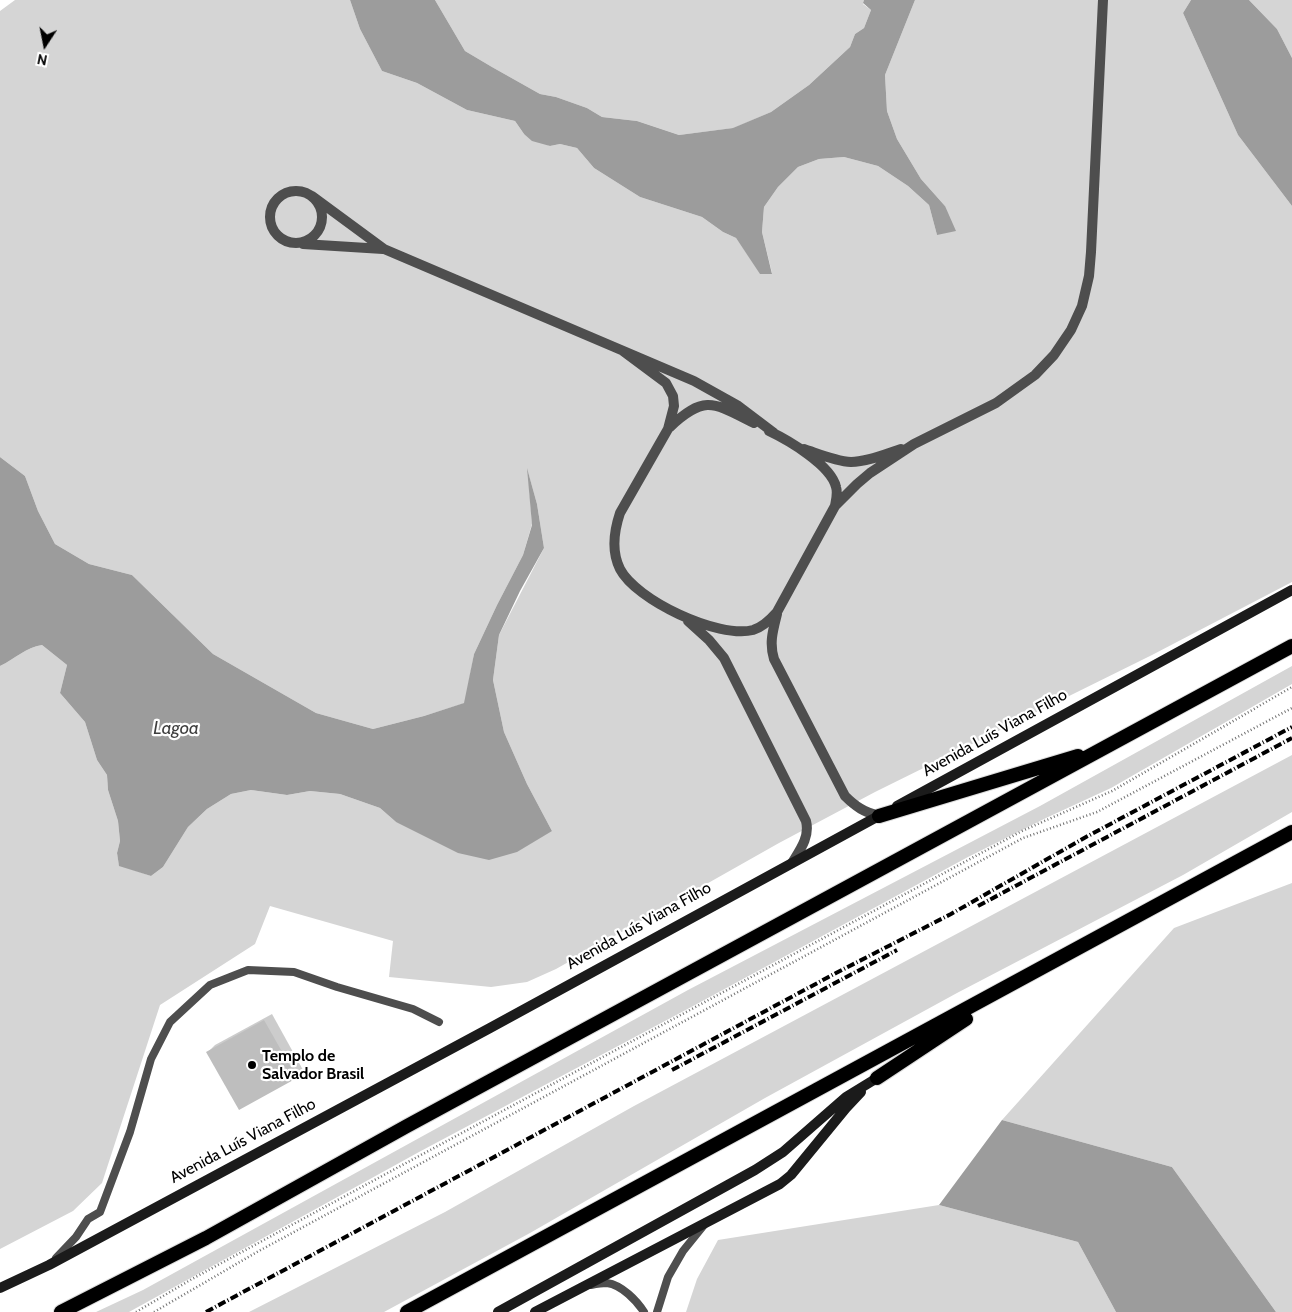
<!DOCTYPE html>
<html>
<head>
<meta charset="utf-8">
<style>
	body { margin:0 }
	#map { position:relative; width:1292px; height:1312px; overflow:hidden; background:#fff; font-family:Cabin,sans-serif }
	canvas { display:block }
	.north { position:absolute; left:20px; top:20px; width:50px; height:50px; -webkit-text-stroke:4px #fff; paint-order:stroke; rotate:191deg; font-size:14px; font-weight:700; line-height:20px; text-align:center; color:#000 }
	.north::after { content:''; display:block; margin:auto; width:18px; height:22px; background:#000; clip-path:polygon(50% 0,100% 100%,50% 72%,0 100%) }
</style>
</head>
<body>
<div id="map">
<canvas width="1292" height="1312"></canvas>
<div class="north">N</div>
</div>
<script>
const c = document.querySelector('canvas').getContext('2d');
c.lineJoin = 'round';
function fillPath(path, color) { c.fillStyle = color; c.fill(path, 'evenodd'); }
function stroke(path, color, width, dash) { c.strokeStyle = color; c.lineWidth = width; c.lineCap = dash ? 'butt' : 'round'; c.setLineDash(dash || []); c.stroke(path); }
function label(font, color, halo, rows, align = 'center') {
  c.font = font + ' Cabin,sans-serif'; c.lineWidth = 4.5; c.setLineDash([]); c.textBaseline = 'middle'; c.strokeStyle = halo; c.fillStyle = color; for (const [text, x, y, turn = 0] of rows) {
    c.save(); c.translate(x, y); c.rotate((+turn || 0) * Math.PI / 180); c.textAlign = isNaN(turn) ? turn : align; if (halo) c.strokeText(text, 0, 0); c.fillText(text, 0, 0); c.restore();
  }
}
fillPath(new Path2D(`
	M15,0h335l10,29 22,42 35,12 50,27 48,11 9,13 26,12 10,-2 17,4 17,20 46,29 62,20 21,15 13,6 25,36 11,-1 -10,-41 2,-25 14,-20 20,-20 21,-8 25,-2 34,9 30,20 21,19 8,30 8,-29 -24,-27 -24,-40 -10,-28 -2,-36 30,-75h276l-8,13 55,122 54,71v376l-140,73 -277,137 -96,51 -223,126 -29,13 -36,5 -102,-10 4,-36 -123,-35 -15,38 -95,61 -58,178 -29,28 -73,38v-583c15,-7 26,-19 42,-21l25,20 -7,28 25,29 12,38 10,15 1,15 10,31 2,20 -3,12 2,12 32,11 12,-9 25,-40 19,-18 24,-15 20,-4 36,5 23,-4 30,3 40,14 16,14 156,9 -25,-47 -23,-52 -11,-52 6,-45 45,-87 -7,-44 -9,-32 4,52 -9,31 -26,50 -23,49 -9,49 -41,13 -51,13 -57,-16 -103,-59 -81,-79 -43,-11 -34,-20 -17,-33 -13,-35 -25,-19v-446z
	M435,0h429l-1,4 8,6 -7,18 -9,6 -5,13 -41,38 -38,27 -37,16 -55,7 -42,-14 -35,-4 -15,-9 -31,-11 -16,-3 -48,-27 -27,-16z
	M1249,0h43v58l-15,-29z
	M1292,666v18l-181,104 -65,30 -78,39 -273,148 -276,147 -290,160h-33l47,-22 545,-300 352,-184z
	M1292,755v57l-109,63 -226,118 -192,105 -235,135 -146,79h-135l196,-100 189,-106z
	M1292,883v429h-16l-104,-145 -170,-47 172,-192z
	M939,1205l139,37 38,70h-430l11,-33 21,-39z`), '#d5d5d5');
fillPath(new Path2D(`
	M350,0h85l30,51 27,16 48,27 16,3 31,11 15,9 35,4 42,14 54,-7 38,-16 38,-27 41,-38 5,-13 9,-6 7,-18 -8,-7 1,-3h51l-30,75 2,36 10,28 24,40 24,27 11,25 -19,4 -8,-30 -21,-19 -30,-20 -34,-9 -25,2 -21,8 -20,20 -14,20 -2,25 10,42h-12l-24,-36 -13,-6 -21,-15 -62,-20 -46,-29 -17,-20 -17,-4 -10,2 -18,-5 -8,-7 -9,-13 -48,-11 -50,-27 -35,-12 -22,-42z
	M1191,0h58l28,29 15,29v148l-54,-71 -55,-122z
	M0,457l25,19 13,35 17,33 34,20 43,11 81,79 103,59 57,16 51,-13 40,-13 10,-49 23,-49 26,-50 9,-30 -5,-57 10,36 7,44 -24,43 -21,44 -6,45 11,52 23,52 25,47 -35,21 -28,8 -31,-7 -62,-31 -16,-14 -40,-14 -30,-3 -23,4 -36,-5 -20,4 -24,15 -19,18 -25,40 -12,9 -32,-10 -2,-13 3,-12 -2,-20 -10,-31 -1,-15 -10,-15 -12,-38 -25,-29 7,-28 -25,-20c-16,2 -27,14 -42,21z
	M1002,1120l170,47 104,145h-160l-38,-70 -139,-37z`), '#9c9c9c');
fillPath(new Path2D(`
	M272,1014l31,56 -7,7 -88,-25 7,-7z`), '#0003');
fillPath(new Path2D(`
	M264,1020l33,58 -58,32 -33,-58z`), '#bebebe');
const trunk = new Path2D(`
	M879,816l199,-60
	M877,1078l89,-59
	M61,1312l145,-74 201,-112 885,-480
	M407,1312l885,-480`);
stroke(trunk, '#dbdbdb', 16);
stroke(new Path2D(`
	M136,1312l56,-33 190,-103 640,-345 90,-40 180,-104
	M154,1312l103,-60 766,-414 74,-26 195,-104`), '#707070', 2.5, [1, 2.5]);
stroke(new Path2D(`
	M56,1258l20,-21 12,-18 12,-7 30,-80 21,-73 19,-37 40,-37 38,-15 46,2 43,15 76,22 26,13
	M591,1285c5,-1 11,-2 16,-2 15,2 30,18 37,29
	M657,1312l11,-35 15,-26 21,-26`), '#4e4e4e', 8);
stroke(new Path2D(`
	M270 217a26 26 0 1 1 52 0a26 26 0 1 1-52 0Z
	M312,196l72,53 310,132 43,24 37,28
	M303,244l80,5
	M623,351l43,32 7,13 1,10 -6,23 -48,84c-6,18 -9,38 0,56 16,31 98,70 133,61 10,-3 17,-10 24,-18l58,-106 22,-22 13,-11 44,-29 82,-41 39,-28 19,-20 17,-25 11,-24 7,-30 2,-24 12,-252
	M670,427c35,-33 44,-24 84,-4
	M769,431c19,9 62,34 67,56 2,6 0,13 -1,19
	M804,449c15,5 31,12 47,13 16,0 35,-8 50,-13
	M777,614c-4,16 -8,29 -3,45l71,137c11,11 19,16 34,20
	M688,621l21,19 15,18 82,163c4,16 -6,29 -14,42`), '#4e4e4e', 10);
stroke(new Path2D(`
	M897,806l395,-216
	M0,1288l49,-23 441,-237 394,-215
	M498,1312l257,-142 28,-18 63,-55 31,-19
	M535,1312l245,-128 11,-9 55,-67 15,-16`), '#1b1b1b', 10);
stroke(trunk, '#000', 14);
stroke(new Path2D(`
	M978,906l314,-168
	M672,1070l225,-120
	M206,1312l630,-339 115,-59 135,-77 206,-110`), '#000', 4, [8, 2.5, 1, 2.5]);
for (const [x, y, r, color] of [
	[252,1065,5,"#000"]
]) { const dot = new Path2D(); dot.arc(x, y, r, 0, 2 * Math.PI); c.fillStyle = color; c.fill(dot); stroke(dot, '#fff', 2); }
label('16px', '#000', '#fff', [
	["Avenida Luís Viana Filho",995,733,-29],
	["Avenida Luís Viana Filho",639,926,-29],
	["Avenida Luís Viana Filho",243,1141,-28]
]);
label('bold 16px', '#000', '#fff', [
	["Templo de",262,1056],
	["Salvador Brasil",262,1074]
], 'left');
label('italic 18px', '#3d3d3d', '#fff', [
	["Lagoa",176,729]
]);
</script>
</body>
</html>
